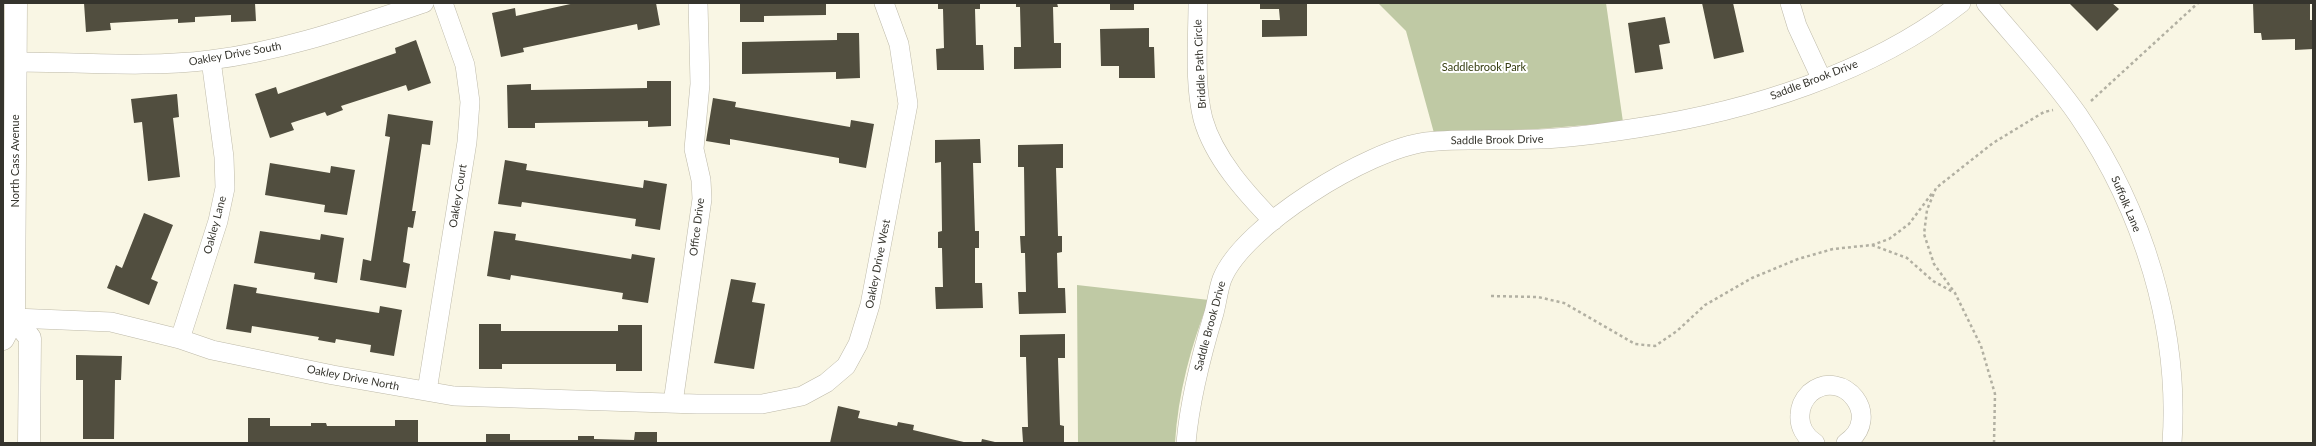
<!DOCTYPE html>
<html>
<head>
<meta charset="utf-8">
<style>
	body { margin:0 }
	#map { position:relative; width:2316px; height:446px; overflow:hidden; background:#f9f6e4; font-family:Lato,sans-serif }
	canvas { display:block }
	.frame { position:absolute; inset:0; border:4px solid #35342d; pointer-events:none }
</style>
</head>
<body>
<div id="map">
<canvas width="2316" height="446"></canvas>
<div class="frame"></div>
</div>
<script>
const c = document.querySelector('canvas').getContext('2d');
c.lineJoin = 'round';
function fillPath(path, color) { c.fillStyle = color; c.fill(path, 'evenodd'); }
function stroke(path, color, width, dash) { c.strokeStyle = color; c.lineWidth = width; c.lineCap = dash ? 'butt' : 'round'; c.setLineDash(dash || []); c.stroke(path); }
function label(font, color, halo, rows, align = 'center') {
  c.font = font + ' Lato,sans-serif'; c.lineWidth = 4; c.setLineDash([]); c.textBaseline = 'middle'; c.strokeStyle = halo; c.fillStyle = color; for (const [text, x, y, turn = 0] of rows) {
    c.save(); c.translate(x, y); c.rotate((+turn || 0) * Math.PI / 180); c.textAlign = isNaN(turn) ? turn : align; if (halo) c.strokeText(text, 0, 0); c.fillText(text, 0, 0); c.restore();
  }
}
fillPath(new Path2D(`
	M1378,3h228l17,119 -85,7 -104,4 -28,-102z
	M1077,285l132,15c-18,45 -31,94 -34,143h-97z`), '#bfc9a4');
fillPath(new Path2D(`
	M84,3h171l1,18 -25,1v-7l-36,2v5l-17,1v-4l-68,4 1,7 -25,2z
	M575,3h81l4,22 -22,5 -1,-6 -114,24 1,4 -23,5 -9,-44 23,-5 1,8z
	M740,3h86v12l-62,1v6h-24z
	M938,3h42v6h-5l1,36h7l1,25h-47l-1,-21 8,-1 -1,-39h-5z
	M1016,3h41l1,4h-5l1,36h7v25l-47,1v-22h7l-1,-40h-4z
	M1110,3h24v7h-24z
	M1260,3h47v33l-45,1v-17h18l-1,-11h-19z
	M1702,3h31l11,49 -30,7z
	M2069,3h43l7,6 -22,22z
	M2253,3h57v17h3v29l-18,1v-11l-33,1 -1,-7h-7z
	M1665,17l5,26 -11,2 4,24 -28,4 -7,-50z
	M1149,28v19h5l1,31h-36v-12h-18l-1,-37z
	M837,33h22l1,45 -24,1v-7l-94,2v-32l95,-2z
	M416,40l15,43 -23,8 -2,-6 -65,21 2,4 -16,6 -2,-4 -34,11 3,7 -24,8 -15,-44 21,-7 2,7 118,-41 -1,-5z
	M647,81h24v45l-23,1v-6l-113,2v5h-27l-1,-43 24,-1v6l116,-2z
	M177,94l2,23 -6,1 7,59 -32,4 -6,-59 -8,1 -3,-24z
	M713,98l23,4 -1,5 115,20 1,-7 23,4 -8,44 -27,-5v-5l-109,-19v6l-24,-4z
	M388,114l45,7 -3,24 -8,-1 -10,67h4l-3,17 -5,-1 -5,35 7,2 -4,24 -46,-8 3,-21 8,2 19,-124 -5,-1z
	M980,139l1,24h-8l2,68h4v17h-4v35h7l1,25 -47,1 -1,-22h8l-1,-39h-4v-16l4,-1 -1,-69 -6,1v-23z
	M1063,144v24h-7l2,68h4v16l-5,1 1,35h7l1,25 -47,1 -1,-22h8l-1,-39h-4l-1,-17h5l-1,-69h-6v-22z
	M505,160l22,4 -1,6 117,18 1,-8 23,4 -7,46 -25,-4 1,-7 -114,-17 -1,5 -23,-3z
	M270,163l60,10 1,-7 24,4 -8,45 -23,-3 1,-7 -60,-10z
	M144,213l29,12 -22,54 7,3 -9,23 -42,-17 9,-23 6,3z
	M260,231l60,9 1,-6 23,4 -7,45 -23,-4 1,-6 -61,-10z
	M494,231l22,3 -1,6 116,19 1,-5 23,4 -7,45 -26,-4 1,-6 -112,-18 -1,5 -23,-4z
	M731,279l25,4 -4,19 13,2 -11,65 -40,-6z
	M234,284l23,4 -1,5 123,20 1,-7 22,4 -8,46 -24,-4 1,-7 -35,-6 -1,4 -17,-3 1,-3 -67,-11 -1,7 -25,-4z
	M479,324h22v7h117v-6h24v46h-26v-7h-114v5h-23z
	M1065,334v24h-7l2,67 4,1v17l-41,-1 -1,-15h6l-2,-70h-6v-22z
	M76,355l46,1 -1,24h-6l-1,59h-31v-59h-7z
	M838,406l22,5 -2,7 39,8 1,-4 16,3 -1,5 55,13h-138z
	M248,418h22v8h41v-3h15l1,3h68v-6h23v23h-170z
	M635,432h22v11h-171v-9h24v6h68v-4h16v3l40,1z
	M982,439l13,3v1h-14z`), '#514e3f');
const minor = new Path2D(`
	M1198,3c0,37 -4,80 5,116 11,39 43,74 70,102
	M1790,3l7,23 25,54
	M1986,3c31,37 65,73 92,112 65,95 102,213 94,328
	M16,62c64,0 131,6 194,-2 74,-9 144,-34 214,-57
	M14,318l97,4 69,17 32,11 121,25 121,21 243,8h65l40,-8 24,-13 20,-17 12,-22 12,-39 38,-201 -9,-60 -15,-41
	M180,339l38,-118 7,-33 -1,-31 -13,-97
	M427,391l40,-249 3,-40 -5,-37 -22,-62
	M673,403l29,-204 -1,-19 -7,-31 6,-65 -2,-81
	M1186,443c4,-45 15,-87 28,-130 3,-11 4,-23 8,-34 21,-53 147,-130 204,-137 37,-4 76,-1 113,-3 33,-1 66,-6 98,-11 112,-17 235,-55 324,-125
	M1815,443c-10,-6 -16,-17 -15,-28 0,-9 4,-16 10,-22 33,-27 74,24 36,50`);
const secondary = new Path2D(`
	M14,318l16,20 -1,105
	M3,339l11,-21 2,-315`);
stroke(minor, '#bdb9a8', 20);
stroke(secondary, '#bdb9a8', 23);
stroke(new Path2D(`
	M2091,101l107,-98
	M1872,245l35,13 26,23 20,11
	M1491,296l47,1 26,6 71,41 20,2 22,-15 28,-26 47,-27 46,-19 35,-10 39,-4 17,-6 20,-15 24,-32
	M1994,443l1,-49 -14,-48 -26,-53 -21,-29 -10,-30 3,-24 9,-22 57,-45 51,-31 9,-2`), '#b2b0a2', 2.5, [3, 3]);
stroke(minor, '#fff', 19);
stroke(secondary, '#fff', 22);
label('11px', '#35342d', '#fff', [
	["Oakley Drive South",235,54,-10],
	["Briddle Path Circle",1200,64,-93],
	["Saddle Brook Drive",1814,80,-21],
	["Saddle Brook Drive",1497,140,-1],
	["North Cass Avenue",15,161,-90],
	["Oakley Court",458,196,-81],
	["Suffolk Lane",2126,204,67],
	["Oakley Lane",215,225,-75],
	["Office Drive",697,227,-83],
	["Oakley Drive West",878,264,-79],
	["Saddle Brook Drive",1210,326,-75],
	["Oakley Drive North",353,378,11]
]);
label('11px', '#353d10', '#fff', [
	["Saddlebrook Park",1484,67]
]);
</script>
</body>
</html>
